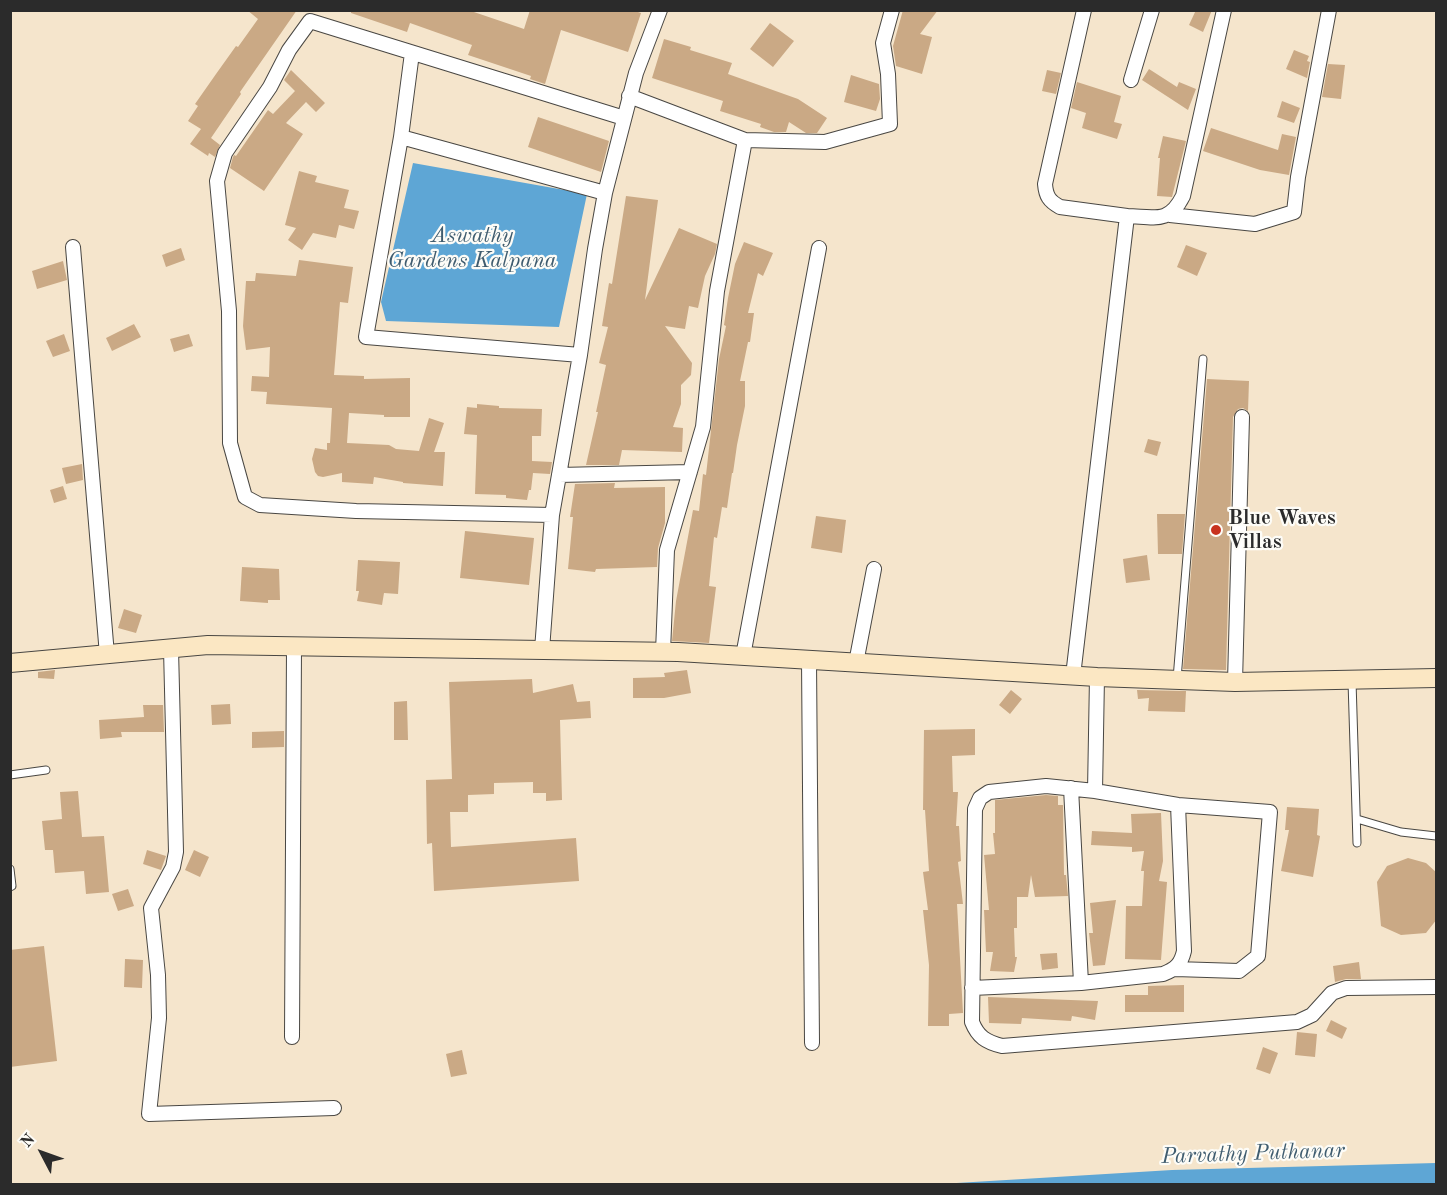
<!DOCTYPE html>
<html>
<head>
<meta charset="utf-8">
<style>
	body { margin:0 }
	#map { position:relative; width:1447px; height:1195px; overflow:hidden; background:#f5e5cc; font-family:"Old Standard TT",serif }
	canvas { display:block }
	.frame { position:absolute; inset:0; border:12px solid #2b2b2b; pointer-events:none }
	.north { position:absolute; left:12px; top:1123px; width:60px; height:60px; -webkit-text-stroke:4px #fdfcf7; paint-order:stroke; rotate:311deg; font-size:16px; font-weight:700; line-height:24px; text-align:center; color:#2b2b2b }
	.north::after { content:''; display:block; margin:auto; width:21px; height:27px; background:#2b2b2b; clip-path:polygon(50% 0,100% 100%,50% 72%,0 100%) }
</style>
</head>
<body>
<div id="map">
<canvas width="1447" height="1195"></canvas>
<div class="frame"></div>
<div class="north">N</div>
</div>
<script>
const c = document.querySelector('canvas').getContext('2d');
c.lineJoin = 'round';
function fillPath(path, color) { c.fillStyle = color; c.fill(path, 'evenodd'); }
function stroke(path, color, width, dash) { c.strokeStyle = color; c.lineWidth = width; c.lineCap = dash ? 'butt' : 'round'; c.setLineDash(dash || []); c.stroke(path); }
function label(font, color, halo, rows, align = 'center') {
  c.font = font + ' "Old Standard TT",serif'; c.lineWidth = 4.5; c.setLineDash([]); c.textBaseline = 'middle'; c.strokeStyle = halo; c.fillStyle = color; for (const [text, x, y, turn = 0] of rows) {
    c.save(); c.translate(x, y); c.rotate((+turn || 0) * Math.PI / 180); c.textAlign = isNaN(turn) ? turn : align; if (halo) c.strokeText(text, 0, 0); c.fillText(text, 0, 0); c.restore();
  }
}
fillPath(new Path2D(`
	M413,163l174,31 -28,133 -173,-6 -5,-19z
	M1436,1163v21h-496l232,-14z`), '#5ea6d5');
fillPath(new Path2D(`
	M247,10h50l-57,82 1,2 -30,44 9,7 -5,12 -6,-4 -1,3 -18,-12 11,-15 -13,-8 10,-15 -3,-2 21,-30 20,-28 2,1 20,-28z
	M351,10h117l56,19 6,-19h102l9,3 -13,39 -67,-22 -16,54 -15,-5 1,-3 -63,-21 4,-10 -62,-22 -3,9 -56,-19z
	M903,10h35l-18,24 12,3 -10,37 -26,-8 -3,-20z
	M1196,10h16l-9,22 -14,-7z
	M770,23l24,18 -21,26 -23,-18z
	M664,39l27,8 -1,3 42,13 -4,11 70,25 29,19 -10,15h-11l-17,-11 -3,10h-12l-14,-5 1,-3 -41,-13 3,-10 -71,-23z
	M1294,50l15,6 -2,5 3,1 -3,16 -21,-9z
	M1328,64l17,1 -4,34 -19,-2z
	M1149,69l28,18 2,-5 17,7 -8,21 -46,-30z
	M291,70l34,33 -9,9 -10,-10 -20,21 17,11 -39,57 -34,-23 3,-11 1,-2 2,1 32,-46 5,4 22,-23 -11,-11z
	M1047,70l14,3 -5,21 -14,-3z
	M851,75l28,9 1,15 -4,12 -32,-9z
	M1077,82l44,14 -7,26 8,2 -5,15 -35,-11 4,-15 -15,-5z
	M1282,101l18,7 -6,15 -17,-6z
	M538,117l71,24 -8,31 -73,-25z
	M1211,128l67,22 4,-16 14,3 -7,38 -29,-5 -57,-19z
	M1163,136l23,5 -14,56 -15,-1 3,-38h-2z
	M299,171l18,5 -2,6 34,8 -5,18 15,3 -5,18 -15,-4 -3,13 -23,-5 -11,17 -14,-10 8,-12 -11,-3z
	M626,196l32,4 -13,100 34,-72 38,16 -2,10 -10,22 -7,32 -9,-2 -4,23 -20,-3 27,37 -1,12 -10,10v19l-8,23 10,1 -1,24 -60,-2 -3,15h-33l12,-53h-2l10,-47 -7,-2 9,-36 -6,-1 7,-43 3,1z
	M744,242l29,11 -10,23 -5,-3 -10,40h6l-4,29h-2l-8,39h5v25l-8,39 -4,28h-1l-5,35 -5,-1 -5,31 -3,-1 -5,49 7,1 -7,56 -37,-2 4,-40 17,-91 6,1 4,-37 3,1 13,-116 7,-33 -2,-1 4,-27 7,-34z
	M1186,245l21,8 -10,23 -20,-9z
	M181,248l4,12 -19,7 -4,-12z
	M299,260l54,7 -5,36 -8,-1 -6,73 30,1v3l46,-1v39h-26v-2l-35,-2 -2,30 42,2 7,4 23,2 10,-33 15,5 -10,29h11l-2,34 -40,-3v-1l-29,-5 -1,7 -31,-2v-9l-19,4 -5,-1 -3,-4 -3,-13 3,-11 12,2v-7h3l2,-35 -66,-4 1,-12 -16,-1 1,-15 17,1 1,-30 -24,3 -3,-24 3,-45h9l1,-8 40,3z
	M63,261l4,19 -30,9 -5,-18z
	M134,324l7,13 -29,14 -6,-13z
	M64,334l6,17 -17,6 -7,-16z
	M189,334l4,12 -19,6 -4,-13z
	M1207,379l42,2 -1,30 -5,-3 -5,1 -5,8 -7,253 -43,-1z
	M477,404l22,2v2l43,1 -1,27h-9v25l20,1 -2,12 -17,-1 -2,17h-2l-2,10 -21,-2v-3l-31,-1 2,-59 -13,-1 3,-27 10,1z
	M1148,439l13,3 -4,14 -13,-4z
	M82,464l1,16 -17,4 -4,-16z
	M615,483l-1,5 51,-1v36l-7,25 -1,19 -61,2 -1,3 -27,-3 5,-52h-3l5,-33z
	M63,486l4,13 -13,4 -4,-13z
	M1157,514h28l-3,40h-24z
	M816,516l30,4 -4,33 -31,-5z
	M465,531l69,7 -5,47 -69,-7z
	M1147,555l3,25 -24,3 -3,-24z
	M358,560l42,2 -2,32 -14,-1 -2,12 -25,-4 2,-10h-3z
	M242,567l37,2 1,31h-12v3l-28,-2z
	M124,609l18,6 -6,18 -18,-5z
	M55,670l-1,9 -16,-1v-6z
	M687,670l4,23 -27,5h-31v-20l32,-1 -1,-4z
	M532,679l1,14 40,-9 4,18 13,-1 1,17 -31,2 2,80 -16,1v-8h-13v-11l-39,1v11l-26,1v17h-18l1,35 125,-9 3,43 -145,10 -2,-48 -5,1 -1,-64 26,-1 -3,-97z
	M1011,690l11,9 -12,15 -11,-9z
	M1137,690l49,1 -1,21 -37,-1 1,-13 -11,1z
	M407,701l1,39h-14v-38z
	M230,704l1,20 -19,1 -1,-20z
	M143,705h20l1,27h-43l1,5 -22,2 -1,-19 45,-3z
	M975,729v26l-23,1 1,36h5l-2,34h3l2,35 -3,1 5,42h-6l6,109 -14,1v12h-21l1,-61 -6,-55h5l-5,-38 6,-1 -4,-61h-2l1,-80z
	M284,731v16l-32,1v-16z
	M78,791l4,46 22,-1 5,56 -23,2 -2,-23 -29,2 -2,-23h-8l-3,-29 20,-2 -2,-27z
	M1046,795l12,1v9h5l1,70h2l2,21 -33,1 -4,-22 -3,22h-11v31h-3l1,29h2l-3,15 -24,-1 3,-19h-7l-2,-42h5l-5,-55 11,-1 -2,-21h2v-33z
	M1287,807l32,2 -2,26 3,1 -7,41 -32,-6 8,-41h-4z
	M1161,813l2,48 -4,20 8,1 -6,78 -36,-1 1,-53h16l2,-35h-3l3,-20 -12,1v-5l-41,-2 1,-14 40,2 -1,-19z
	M147,850l19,6 -5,14 -18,-6z
	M194,850l15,7 -9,20 -15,-7z
	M1408,858l18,5 11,10v46l-11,14 -25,2 -20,-9 -4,-44 10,-16z
	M128,889l6,17 -16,5 -6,-17z
	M1116,900l-11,65 -12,1 -4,-33h4l-3,-30z
	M44,946l13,115 -47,6v-117z
	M1057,953l1,15 -16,2 -2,-16z
	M125,959l18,1 -1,28 -18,-1z
	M1359,962l2,17h-15l-11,3 -2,-16z
	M1184,985v27h-59v-17h23v-9z
	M988,997l110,4 -3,19 -23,-4 -1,5 -49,-3 -1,6 -32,-1z
	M1331,1020l16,8 -5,11 -16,-8z
	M1297,1032l20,2 -2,23 -20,-2z
	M1263,1047l15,6 -8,21 -14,-5z
	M462,1050l5,24 -16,3 -5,-23z`), '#caa985');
const lane = new Path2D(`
	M1177,679l26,-320
	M1352,681l5,162
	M10,775l36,-5
	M1357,819l44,13 35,4
	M10,869l2,17 -2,1`);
const street = new Path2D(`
	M1084,10l-39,174c1,12 4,17 15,23l67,9
	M1131,80l21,-70
	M629,96l116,44 -28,151 -14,136 -36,123 -4,102
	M401,137l11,-84
	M745,140l80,2 65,-18 -2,-50 -5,-31 9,-33
	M1170,215l85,9 39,-12 4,-35 31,-167
	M73,247l34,408
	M580,355l-214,-18 35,-200 204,56
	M559,475l131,-3
	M552,515l28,-160 15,-106 10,-56 31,-120 24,-63
	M171,649l5,203 -3,15 -22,41 7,67 1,43 -10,96 185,-6
	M542,650l10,-135 -196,-4 -96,-6 -15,-8 -15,-54 -1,-132 -12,-130 8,-28 45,-66 19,-37 21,-29 314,97
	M743,656l76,-408
	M809,660l3,383
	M856,663l18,-94
	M1073,676l54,-460c28,1 42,8 56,-20l41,-186
	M1235,682l7,-265
	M1071,788l10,195
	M1095,791l2,-114
	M1175,969l64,2 19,-15 12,-144 -92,-7 -83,-14 -49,-5 -57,6 -9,6 -5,11 -3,213c6,15 14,20 30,24l295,-24 15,-7 20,-22 14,-5 90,-1
	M972,988l109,-5 82,-9c13,-5 18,-10 21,-23l-6,-146
	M292,1037l2,-390`);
const secondary = new Path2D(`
	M10,663l198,-18 470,7 419,25 138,5 201,-4`);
stroke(lane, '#494743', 9);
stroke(street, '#494743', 16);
stroke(secondary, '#494743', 20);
stroke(lane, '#fff', 7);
stroke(street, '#fff', 14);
stroke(secondary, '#fbe7c3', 18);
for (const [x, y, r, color] of [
	[1216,530,6,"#c8321e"]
]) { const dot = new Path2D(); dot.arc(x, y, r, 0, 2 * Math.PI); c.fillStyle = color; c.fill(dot); stroke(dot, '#fdfcf7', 2); }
label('bold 21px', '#2b2b2b', '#fdfcf7', [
	["Blue Waves",1228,518],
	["Villas",1228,542]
], 'left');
label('italic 22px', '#3f5c6f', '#fdfcf7', [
	["Aswathy",472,236],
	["Gardens Kalpana",472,261],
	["Parvathy Puthanar",1253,1154,-2]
]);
</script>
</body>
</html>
